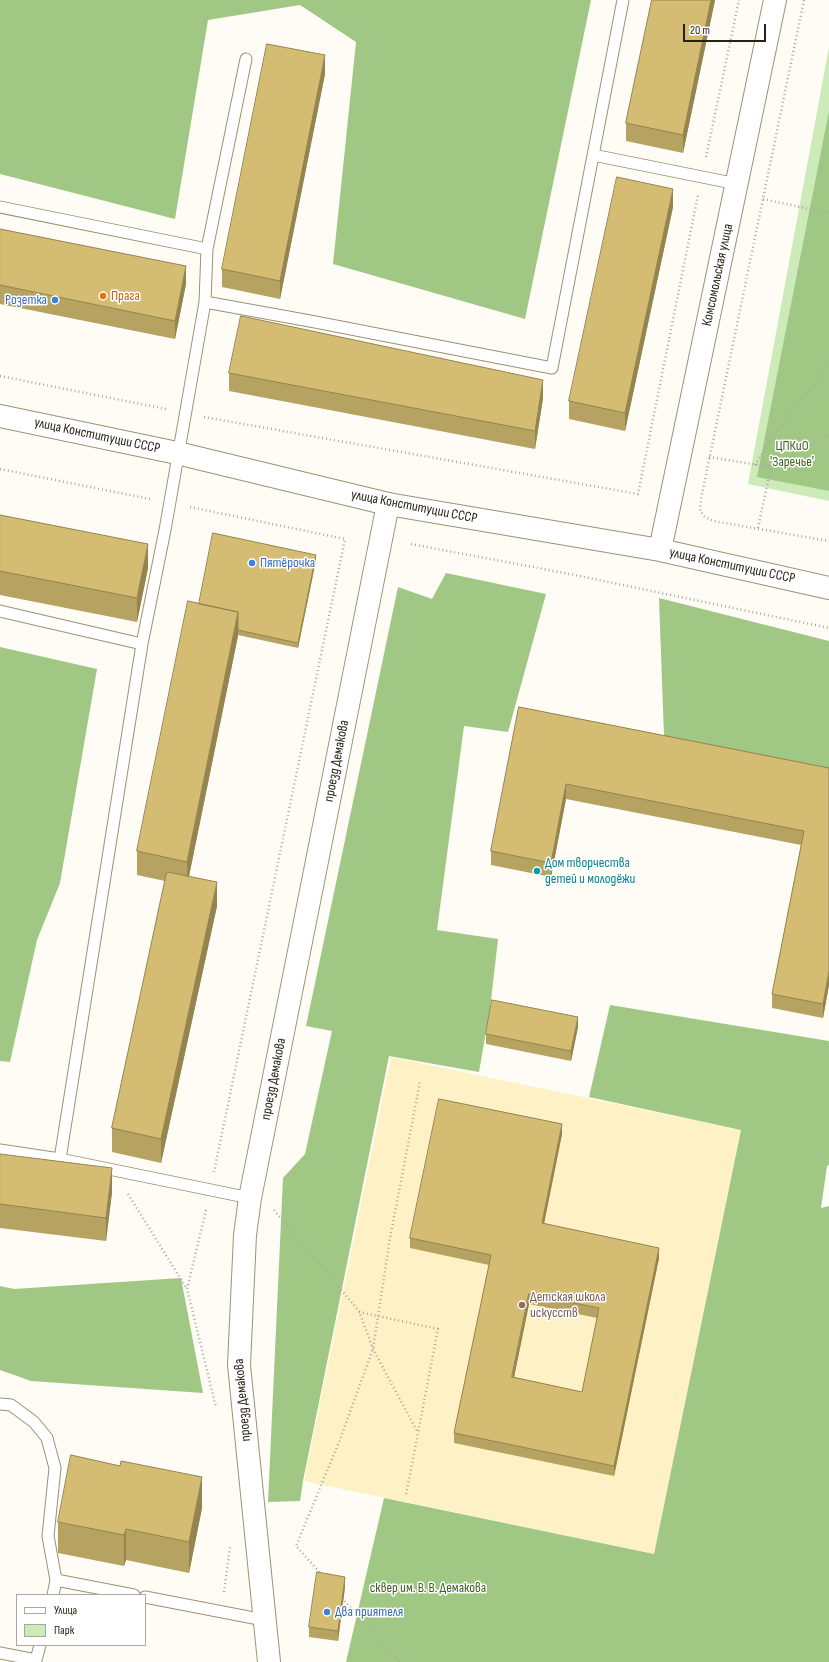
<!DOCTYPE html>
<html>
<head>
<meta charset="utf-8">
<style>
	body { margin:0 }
	#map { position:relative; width:829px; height:1662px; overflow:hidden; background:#fefcf5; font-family:"Sofia Sans Condensed",sans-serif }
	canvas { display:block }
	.legend { position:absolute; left:16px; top:1594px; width:130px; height:52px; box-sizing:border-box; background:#fff; border:1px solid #a8a7a1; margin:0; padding:5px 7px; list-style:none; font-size:12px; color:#262215 }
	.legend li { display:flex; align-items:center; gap:8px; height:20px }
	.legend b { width:20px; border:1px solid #a8a7a1 }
	.scale { position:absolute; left:683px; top:24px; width:83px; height:18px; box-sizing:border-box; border:2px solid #262215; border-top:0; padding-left:5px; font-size:12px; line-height:14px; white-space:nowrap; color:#262215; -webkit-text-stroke:3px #fff; paint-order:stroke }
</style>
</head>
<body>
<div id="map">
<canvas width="829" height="1662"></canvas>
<ul class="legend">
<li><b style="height:5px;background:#fff"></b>Улица</li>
<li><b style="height:11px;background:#cdeab9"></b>Парк</li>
</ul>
<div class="scale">20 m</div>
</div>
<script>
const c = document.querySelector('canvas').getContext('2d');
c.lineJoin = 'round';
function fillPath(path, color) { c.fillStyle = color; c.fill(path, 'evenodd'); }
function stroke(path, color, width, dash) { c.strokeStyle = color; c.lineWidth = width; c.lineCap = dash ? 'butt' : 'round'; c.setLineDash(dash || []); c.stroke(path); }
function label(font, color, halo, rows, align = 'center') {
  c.font = font + ' "Sofia Sans Condensed",sans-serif'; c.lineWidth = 3; c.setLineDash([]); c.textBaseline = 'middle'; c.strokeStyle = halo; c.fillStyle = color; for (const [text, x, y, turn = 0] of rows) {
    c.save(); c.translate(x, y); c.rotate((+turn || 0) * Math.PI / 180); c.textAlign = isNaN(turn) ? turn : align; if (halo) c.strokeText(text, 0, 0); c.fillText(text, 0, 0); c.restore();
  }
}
fillPath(new Path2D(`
	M391,1057l350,73 -87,424 -350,-73z`), '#fff1c6');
fillPath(new Path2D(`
	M829,47v454l-81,-17z`), '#cdeab9');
fillPath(new Path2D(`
	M0,0h591l-66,319 -192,-55 23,-222 -56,-37 -92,15 -33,199 -175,-45z
	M829,111v380l-72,-14z
	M446,573l100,21 -38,138 -44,-6 -27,204 61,9 -8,70 -11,63 -90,-16 -86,425 -3,20 -32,1 15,-324 22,-24 27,-123 -26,-5 92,-439 34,12z
	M659,598l170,43v127l-165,-32z
	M0,647l97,22 -37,214 -23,57 -27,122 -10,-1z
	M610,1005l219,36v124l-2,1 -6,42 8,-2v456h-483l38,-164 270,56 87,-424 -152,-33z
	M181,1278l22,115 -172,-12 -31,-11v-84l14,3z`), '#a1c785');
const service = new Path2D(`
	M593,155l144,29
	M0,207l207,42 -2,53 105,19 242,47 71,-368
	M207,249l39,-190
	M0,611l142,33 -82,515
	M142,644l23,-114 40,-228
	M0,1150l60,9 190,39
	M0,1404l11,1 23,17 13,16 8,30 -7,68 8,44 78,15
	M53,1595l3,-15
	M145,1597l119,23
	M0,1653l36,7 4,-15`);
const minor = new Path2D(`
	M269,1662l-30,-297 6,-130 5,-37 138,-694`);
const tertiary = new Path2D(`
	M0,416l177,37 211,51 272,46 169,38
	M660,550l115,-550`);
stroke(service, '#9d9272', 13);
stroke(minor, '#9d9272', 24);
stroke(tertiary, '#9d9272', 24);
stroke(new Path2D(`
	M804,0l-103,499 -1,12 5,6 8,4 116,20
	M706,157l33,-157
	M763,199l66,14
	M0,376l166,33
	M204,417l434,77 60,-299
	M709,457l62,10
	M755,465l22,-35 52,-65
	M0,469l150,30
	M190,507l155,32 -131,633
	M758,528l13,-61 58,-32
	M411,544l164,31 254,53
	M128,1194l59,95
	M206,1210l-19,79 29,118
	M274,1210l85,101 14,38 45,84
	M359,1312l79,17 -32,166
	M322,1575l-26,-29 43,-104 34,-93 17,-111 30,-156
	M224,1592l6,-45
	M342,1598l57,64`), '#aba99f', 2.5, [1, 3]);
stroke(service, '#fff', 11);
stroke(minor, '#fff', 22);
stroke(tertiary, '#fff', 22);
fillPath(new Path2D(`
	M652,0h63l-32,153 -57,-12v-18z
	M325,74l-45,225 -58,-12v-18z
	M673,207l-48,224 -56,-12v-18z
	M0,229l186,55 -11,55 -175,-35z
	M229,373l314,25 -8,51 -306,-58z
	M0,515l148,53 -11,54 -137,-27z
	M316,560l-18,88 -60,-13 -49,241 28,30 -56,257 -49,-11v-24l53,-247 -28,-6v-24l62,-247z
	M519,707l310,61v217l-6,33 -51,-10v-14l29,-149 -235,-46 -15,78 -60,-12v-14z
	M578,1027l-7,34 -85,-17v-10z
	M562,1134l-18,90 115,34 -45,218 -160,-33v-10l35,-168 -79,-17v-10zM529,1304l68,14 -15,74 -68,-15z
	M0,1154l112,38 -6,49 -106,-13z
	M202,1508l-13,65 -63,-13 -2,6 -66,-13v-31z
	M345,1587l-7,54 -29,-4v-10z`), '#b6a362');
fillPath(new Path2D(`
	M711,0h4l-32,153v-18z
	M325,55v19l-45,225v-18z
	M673,189v18l-48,224v-18z
	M186,266v18l-11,55v-18z
	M543,380v18l-8,51v-18z
	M148,544v24l-11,54v-24z
	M316,555v5l-18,88v-5z
	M238,612v24l-51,250v-24z
	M566,784v15l-15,78v-14z
	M217,882v24l-56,257v-24z
	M829,971v14l-6,33v-14z
	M578,1017v10l-7,34v-10z
	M562,1124v10l-20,99v-10z
	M112,1168v24l-6,49v-23z
	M659,1248v10l-45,218v-10z
	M529,1294v10l-17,83v-10z
	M202,1477v31l-13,65v-31z
	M126,1529v31l-2,6v-31z
	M345,1577v10l-7,54v-10z`), '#948450');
const building = new Path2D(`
	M652,0h59l-28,135 -57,-12z
	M267,44l58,11 -45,226 -58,-12z
	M617,177l56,12 -48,224 -56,-12z
	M0,229l186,37 -11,55 -175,-36z
	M241,316l302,64 -8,51 -306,-58z
	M0,515l148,29 -11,54 -137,-27z
	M213,533l103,22 -18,88 -60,-13v-18l-39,-8z
	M188,601l50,11 -51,250 -50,-11z
	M519,707l310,61v203l-6,33 -51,-10 32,-163 -238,-47 -15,79 -60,-12z
	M167,872l50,10 -56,257 -49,-11z
	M492,1000l86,17 -7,34 -85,-17z
	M439,1099l123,25 -20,99 117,25 -45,218 -160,-33 37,-178 -81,-17zM529,1294l70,14 -17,84 -70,-15z
	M0,1154l112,14 -6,50 -106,-14z
	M71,1455l49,11 1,-5 81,16 -13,65 -63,-13 -2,6 -66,-13z
	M317,1572l28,5 -7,54 -29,-4z`);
fillPath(building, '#d4bd72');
stroke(building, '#948450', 1);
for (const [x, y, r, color] of [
	[103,296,4,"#e8710a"],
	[55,300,4,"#3f7fe0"],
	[252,563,4,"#3f7fe0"],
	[537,871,4,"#0f9aa8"],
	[522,1305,4,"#8d6e63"],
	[327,1612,4,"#3f7fe0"]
]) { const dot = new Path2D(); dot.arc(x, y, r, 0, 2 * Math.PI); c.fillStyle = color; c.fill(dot); stroke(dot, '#fff', 1.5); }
label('14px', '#262215', '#fff', [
	["Комсомольская улица",718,275,-78],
	["улица Конституции СССР",97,436,12],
	["улица Конституции СССР",414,507,11],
	["улица Конституции СССР",732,566,12],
	["проезд Демакова",337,761,-79],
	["проезд Демакова",274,1079,-79],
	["проезд Демакова",243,1400,-95]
]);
label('14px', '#c56008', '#fff', [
	["Прага",111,296]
], 'left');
label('14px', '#366cbe', '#fff', [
	["Розетка",47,300,"right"],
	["Пятёрочка",260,563],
	["Два приятеля",335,1612]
], 'left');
label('14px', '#3d5f1d', '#fff', [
	["ЦПКиО",792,446],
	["'Заречье'",792,462],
	["сквер им. В. В. Демакова",428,1588]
]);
label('14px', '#0d838f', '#fff', [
	["Дом творчества",545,863],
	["детей и молодёжи",545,879]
], 'left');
label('14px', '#785e54', '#fff', [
	["Детская школа",530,1297],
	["искусств",530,1313]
], 'left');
</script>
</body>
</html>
